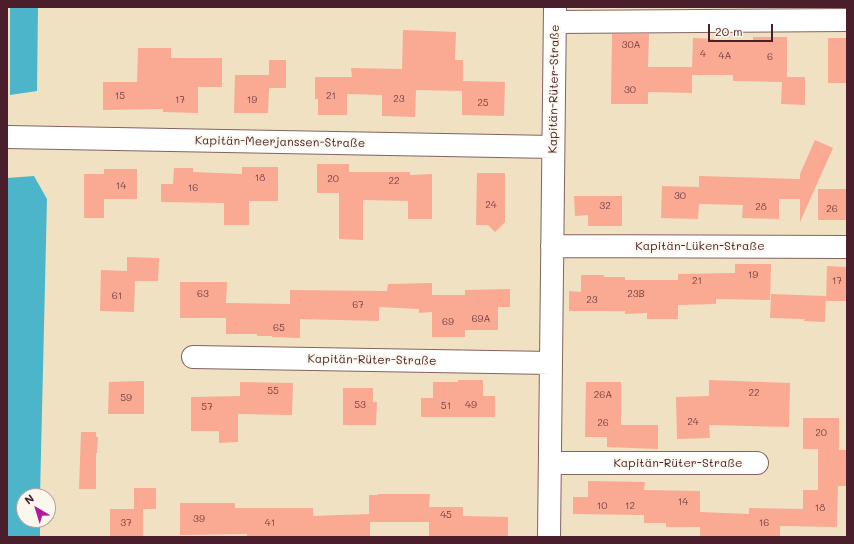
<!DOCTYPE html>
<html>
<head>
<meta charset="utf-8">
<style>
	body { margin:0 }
	#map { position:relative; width:854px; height:544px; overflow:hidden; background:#f0e1c3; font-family:Mali,sans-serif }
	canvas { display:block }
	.frame { position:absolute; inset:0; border:8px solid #4a1f2b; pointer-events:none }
	.north { position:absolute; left:16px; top:488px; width:40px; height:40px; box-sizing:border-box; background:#fbf7ec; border:1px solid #b4a19f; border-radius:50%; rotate:322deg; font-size:11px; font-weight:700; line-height:16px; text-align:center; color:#4a1f2b }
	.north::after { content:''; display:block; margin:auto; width:14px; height:18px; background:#b5179e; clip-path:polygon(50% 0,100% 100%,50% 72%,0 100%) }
	.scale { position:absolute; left:708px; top:24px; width:65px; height:18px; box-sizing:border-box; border:2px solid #4a1f2b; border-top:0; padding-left:5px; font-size:12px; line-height:14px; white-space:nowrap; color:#4a1f2b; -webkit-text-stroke:3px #fbf7ec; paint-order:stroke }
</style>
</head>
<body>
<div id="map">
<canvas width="854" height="544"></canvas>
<div class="frame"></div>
<div class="north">N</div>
<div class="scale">20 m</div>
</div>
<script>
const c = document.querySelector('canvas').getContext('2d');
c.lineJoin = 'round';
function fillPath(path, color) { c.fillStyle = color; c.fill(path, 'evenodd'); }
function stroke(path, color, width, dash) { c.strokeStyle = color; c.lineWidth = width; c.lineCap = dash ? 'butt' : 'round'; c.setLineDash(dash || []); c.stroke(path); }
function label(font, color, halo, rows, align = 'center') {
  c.font = font + ' Mali,sans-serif'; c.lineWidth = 4; c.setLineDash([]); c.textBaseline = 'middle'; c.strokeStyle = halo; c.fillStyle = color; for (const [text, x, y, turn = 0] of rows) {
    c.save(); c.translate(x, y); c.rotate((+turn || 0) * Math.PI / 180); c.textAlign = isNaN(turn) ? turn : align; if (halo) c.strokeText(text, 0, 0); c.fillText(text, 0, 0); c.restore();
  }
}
fillPath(new Path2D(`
	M10,7h28l-1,84 -27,4z
	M34,176l13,23 -7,297h-16v24h16v17h-33v-359z`), '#4cb5ca');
fillPath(new Path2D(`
	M403,30l53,2 -1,28h8v21l42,1 -1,34 -42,-1v-24l-46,-1 -1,27 -33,-1v-21l-35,-1v21h-29v-16h-3v-22h37l-1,-9 51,1z
	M612,34h37l-1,33h44l1,-29 21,1v3h39v-5h34v40h18v28l-24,-1 1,-22 -49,-1v-6h-41v18l-44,-1v12h-37z
	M828,38h19v45h-19z
	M138,48h33v10h51v29h-24v26l-35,-1v-3l-60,1v-28h34z
	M269,60h17v28h-17l-1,25h-34l1,-38h34z
	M815,140l18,8 -33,74v-23h-21v20l-37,-1 1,-13 -44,-1 -1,15 -37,-1 1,-32 37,1v-11l101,3v-5z
	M317,164h32v8h61v3l22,-1v45h-24v-18l-45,-1v40l-24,-1v-46h-22z
	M242,167h36v34h-29v24h-25v-22l-63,-1v-18h12l1,-16h19v4l49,2z
	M104,169h33v30h-33v19h-20v-44h20z
	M477,173h28v49l-10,10 -7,-7h-12z
	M818,189h29v31h-29z
	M574,196h48v30h-34v-11l-13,1z
	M127,257l32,1 -1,23h-23l-1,31 -34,-1 1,-41 26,1z
	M735,264h36l-1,36 -54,-1v5l-38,1v14h-31v-6l-22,1v-3h-56v-20l12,1v-17h23v2h21v3h53v-6l57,-1z
	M827,266l20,1v34h-21z
	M180,282h47l-1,21 64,1v-14l97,1 1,-7 44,-1v12h33v-5l45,-1v18h-12v23h-33v7h-33v-25l-13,1v-4l-40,-2v14l-79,-2v19l-28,-1v-1h-15v-2h-31v-16h-46z
	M771,294l55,2 -1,26 -21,-1 1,-2 -35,-1z
	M458,380h25v16h12v21h-74v-19h12v-16h25z
	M709,380l81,3 -1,44 -80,-2 1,13 -33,1 -1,-42 33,-1z
	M144,381v33h-36l1,-32z
	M240,382l53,1 -1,32 -54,-1v28l-19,1v-12h-28v-34l49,-1z
	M586,382h35v43h37v24l-51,-2v-10h-22z
	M343,388h30v14h4l-1,23h-33z
	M803,418h36v32h8v36h-9l-1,41 -57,-1v11h-80v-10h-34v-4h-22v-8l-71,-1v-17h15v-16l57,1 -1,8 56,1v21l49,2v-6l54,1v-19h15v-41h-15z
	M81,432h15v5h2l-1,16h-1v36h-17z
	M134,488h22v21h-22z
	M378,494h52l-1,13h34v9l45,1v20h-79v-15h-59v15h-123v-3l-67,1v-32h55v5h78v8l56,-2v-19h9z
	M110,509h33v28h-33z`), '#faa993');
const minor = new Path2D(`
	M555,22l292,-2
	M7,137l546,10
	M552,246l295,1
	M193,357l358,6
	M550,463h207
	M549,537l6,-530`);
stroke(minor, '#846360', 24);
stroke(minor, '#fff', 22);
label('10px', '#764245', null, [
	["30A",631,45],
	["4",703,54],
	["4A",725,56],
	["6",770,57],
	["30",630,90],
	["15",120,96],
	["21",331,96],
	["23",399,99],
	["17",180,100],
	["19",252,100],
	["25",483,103],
	["18",260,178],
	["20",333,179],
	["22",394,181],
	["14",121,186],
	["16",193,188],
	["30",680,196],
	["24",491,205],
	["32",605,206],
	["28",761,207],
	["26",832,209],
	["19",753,275],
	["21",697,281],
	["17",837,281],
	["63",203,294],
	["23B",636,294],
	["61",117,296],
	["23",592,300],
	["67",358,305],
	["69A",481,319],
	["69",448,322],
	["65",279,328],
	["55",273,391],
	["22",754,393],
	["26A",603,395],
	["59",126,398],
	["53",360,405],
	["49",471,405],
	["51",446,406],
	["57",207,407],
	["24",693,422],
	["26",603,423],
	["20",821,433],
	["14",683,502],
	["10",602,506],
	["12",630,506],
	["18",820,508],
	["45",446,515],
	["39",199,519],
	["37",126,523],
	["41",270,523],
	["16",764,523]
]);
label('12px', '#4a1f2b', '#fbf7ec', [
	["Kapitän-Rüter-Straße",554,89,-89],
	["Kapitän-Meerjanssen-Straße",280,142,1],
	["Kapitän-Lüken-Straße",700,246],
	["Kapitän-Rüter-Straße",372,360,1],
	["Kapitän-Rüter-Straße",678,463]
]);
</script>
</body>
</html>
